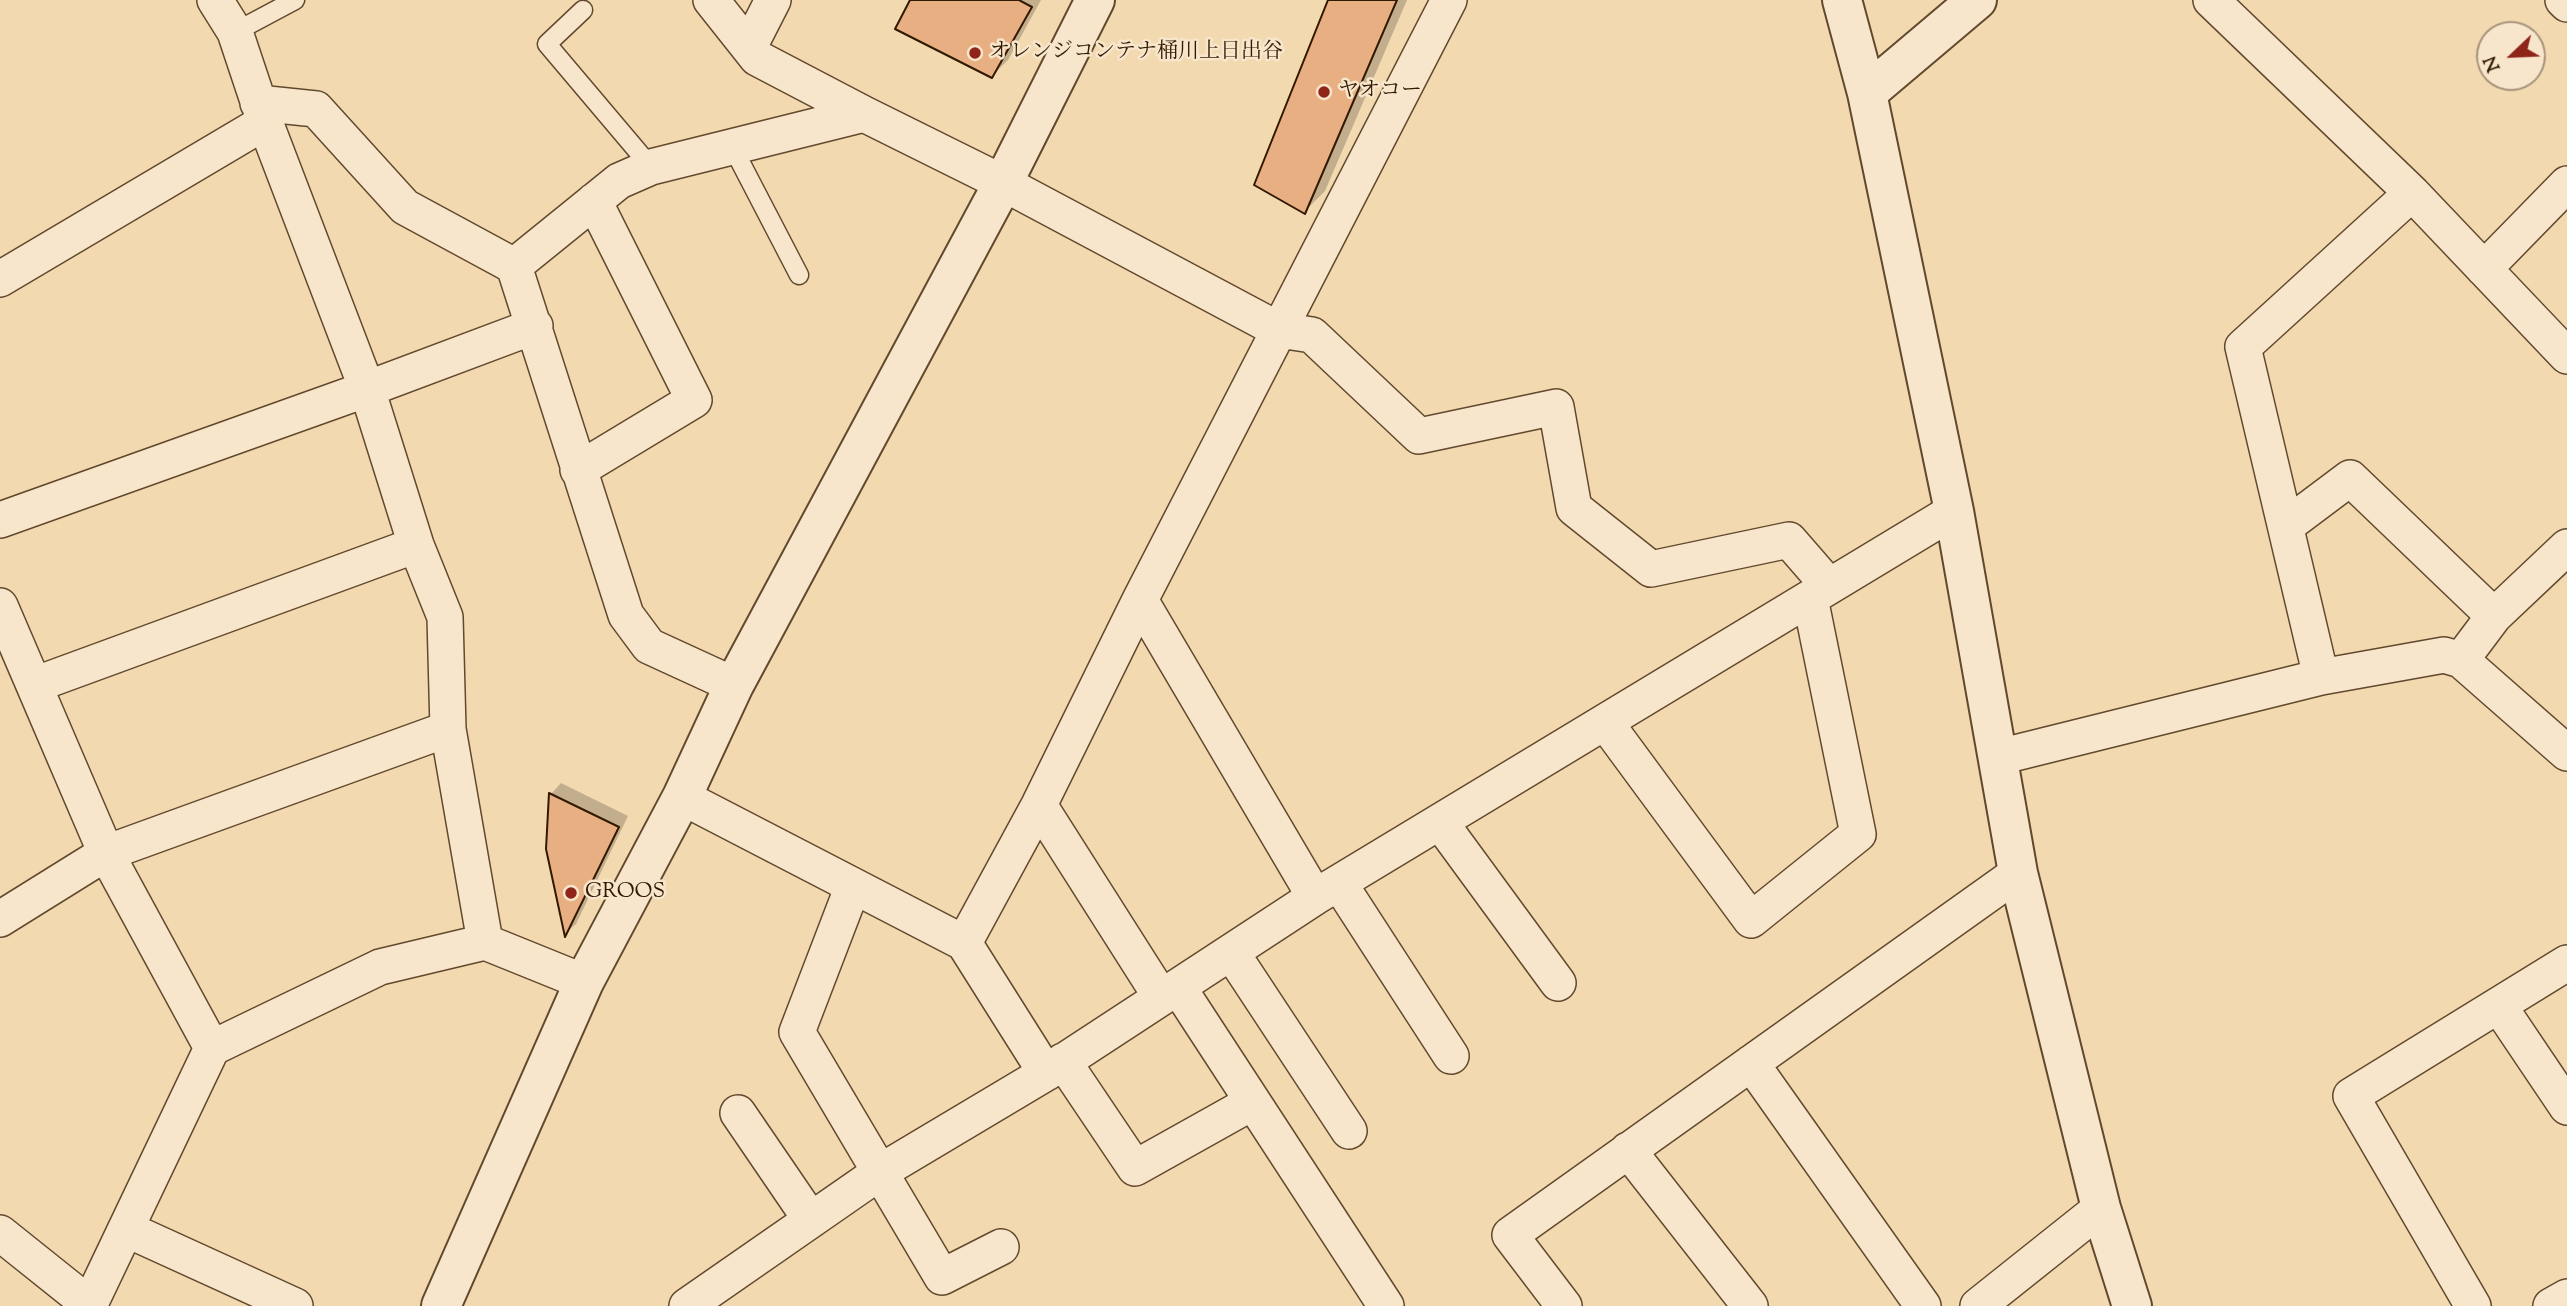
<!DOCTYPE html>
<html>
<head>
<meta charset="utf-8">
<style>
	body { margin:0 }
	#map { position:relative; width:2567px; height:1306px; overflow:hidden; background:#f3d9b0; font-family:"Sorts Mill Goudy",serif }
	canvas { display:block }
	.north { position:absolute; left:2476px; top:21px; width:70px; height:70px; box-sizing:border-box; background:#f7e6cc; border:2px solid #a8947b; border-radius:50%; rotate:247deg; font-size:19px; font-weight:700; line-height:28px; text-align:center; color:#321901 }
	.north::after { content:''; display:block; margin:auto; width:24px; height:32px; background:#8f2418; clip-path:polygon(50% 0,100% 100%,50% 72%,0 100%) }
</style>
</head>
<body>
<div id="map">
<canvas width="2567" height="1306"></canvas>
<div class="north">N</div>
</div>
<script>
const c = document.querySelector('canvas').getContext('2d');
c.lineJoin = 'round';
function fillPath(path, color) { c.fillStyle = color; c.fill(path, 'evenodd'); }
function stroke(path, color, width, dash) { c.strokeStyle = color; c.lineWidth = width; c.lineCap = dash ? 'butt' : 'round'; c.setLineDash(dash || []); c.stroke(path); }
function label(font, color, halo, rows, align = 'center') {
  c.font = font + ' "Sorts Mill Goudy","Noto Serif JP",serif'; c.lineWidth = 5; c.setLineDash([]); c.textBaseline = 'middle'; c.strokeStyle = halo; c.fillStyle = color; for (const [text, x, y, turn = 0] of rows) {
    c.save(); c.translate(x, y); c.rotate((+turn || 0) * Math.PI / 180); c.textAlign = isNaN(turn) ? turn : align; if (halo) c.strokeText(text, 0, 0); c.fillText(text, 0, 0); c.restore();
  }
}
fillPath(new Path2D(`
	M912,0h129l-33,60 -16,16z
	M1330,0h77l-82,191 -20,20z
	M561,783l67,33 -52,108 -10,9 -18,-84 3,-55z`), '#0003');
const building = new Path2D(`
	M910,0h109l13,7 -40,71 -97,-49z
	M1328,0h69l-92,214 -51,-29z
	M549,793l70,34 -54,110 -19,-88z`);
fillPath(building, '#e8af82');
stroke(building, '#321901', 2);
const service = new Path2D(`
	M583,10l-36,34 104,123
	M235,32l60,-32
	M732,146l67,129`);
const minor = new Path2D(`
	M711,0l46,58 107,56 139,69 276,147 33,5 107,101 137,-29 18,101 77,61 138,-29 40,46
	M2211,0l201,193 155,163
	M2563,0l4,4
	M749,47l24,-47
	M258,103l58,6 89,98 109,59 112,349 23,31 85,39
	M265,122l102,267 49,156 29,72 3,112 37,213
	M514,266l105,-85 32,-14 213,-53
	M2484,269l83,-85
	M0,279l265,-157 -30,-90 -20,-32
	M578,470l116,-70 -100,-199
	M0,520l367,-131 168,-63
	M2286,526l64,-48 144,138
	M1140,600l175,297
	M0,606l106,247 106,195
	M2461,660l33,-44 73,-69
	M2321,677l-78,-330 169,-154
	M34,685l382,-140
	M1605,722l146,198 107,-86 -48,-236
	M1999,757l322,-80 123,-22 17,5 106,93
	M682,797l282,146 82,130
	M1039,805l122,192
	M1440,822l118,161
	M1339,883l112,173
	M853,886l-56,146 145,245 59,-30
	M0,919l106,-66 342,-124
	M964,943l75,-138 101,-205 309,-600
	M1231,952l118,179
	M1178,987l208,319
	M2499,1006l68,101
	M1063,1061l72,107 118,-66
	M1751,1063l172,243
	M738,1113l73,107
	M1628,1150l122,156
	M126,1229l169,77
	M0,1233l90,72
	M89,1306l123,-258 168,-81 105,-25 99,40
	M687,1306l193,-134 166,-99 269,-176 639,-386
	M1564,1306l-54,-71 508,-362
	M1978,1306l123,-98
	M2473,1306l-122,-210 216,-133
	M2551,1306l16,-9`);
const tertiary = new Path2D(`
	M1842,0l25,93 87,418 64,362 83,335 31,98
	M1867,93l110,-93
	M441,1306l143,-324 98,-185 52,-112 269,-502 92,-183`);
stroke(service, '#62492d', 21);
stroke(minor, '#62492d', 38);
stroke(tertiary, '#62492d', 42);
stroke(service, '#f7e6cc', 18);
stroke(minor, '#f7e6cc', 35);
stroke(tertiary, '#f7e6cc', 38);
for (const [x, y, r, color] of [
	[975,53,7,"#8f2418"],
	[1324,92,7,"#8f2418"],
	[571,893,7,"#8f2418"]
]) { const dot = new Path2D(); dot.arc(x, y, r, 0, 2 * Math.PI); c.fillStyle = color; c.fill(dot); stroke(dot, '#f7e6cc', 2.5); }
label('21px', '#321901', '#f7e6cc', [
	["オレンジコンテナ桶川上日出谷",989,53],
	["ヤオコー",1338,92],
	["GROOS",585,893]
], 'left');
</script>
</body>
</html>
